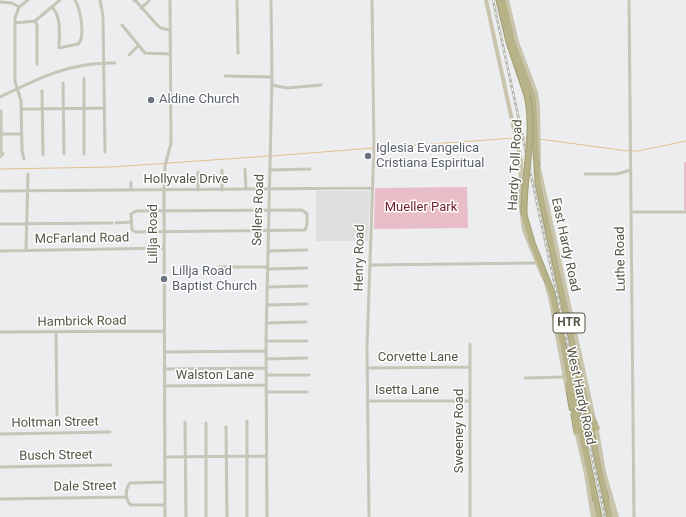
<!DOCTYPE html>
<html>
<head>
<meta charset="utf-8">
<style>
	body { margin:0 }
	canvas { display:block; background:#ecedee }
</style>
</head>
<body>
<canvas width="686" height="517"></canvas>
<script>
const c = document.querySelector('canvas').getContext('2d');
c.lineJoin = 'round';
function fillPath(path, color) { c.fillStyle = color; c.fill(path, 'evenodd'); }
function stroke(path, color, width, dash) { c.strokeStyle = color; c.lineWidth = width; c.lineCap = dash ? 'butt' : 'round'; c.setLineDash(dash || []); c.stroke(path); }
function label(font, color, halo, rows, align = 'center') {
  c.font = font + ' Roboto,sans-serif'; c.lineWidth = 3; c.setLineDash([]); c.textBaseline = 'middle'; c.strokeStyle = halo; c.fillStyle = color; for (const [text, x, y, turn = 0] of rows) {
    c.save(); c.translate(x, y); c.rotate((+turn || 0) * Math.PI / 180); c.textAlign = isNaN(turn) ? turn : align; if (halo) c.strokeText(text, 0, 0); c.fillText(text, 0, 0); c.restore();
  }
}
fillPath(new Path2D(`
	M316,191h54l-2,50h-52z`), '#dddfdf');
fillPath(new Path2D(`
	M684,162h2v48h-2z
	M467,187l1,41 -94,1 1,-41z`), '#e9bdc7');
stroke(new Path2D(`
	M517,137l11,1
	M539,139l89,12h10l48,-10
	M376,148l138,-10
	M272,156l101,-8
	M0,169l112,-2 157,-11`), '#e2c08e', 1);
const highway = new Path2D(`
	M499,0l10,42 18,53
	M503,0l9,40 21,58 5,85 72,334
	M524,215l8,28 20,50 47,224
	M568,384l4,24
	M574,415l3,17
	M591,416l5,12`);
stroke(highway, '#a29e73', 7);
stroke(new Path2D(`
	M100,0l3,16 2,136
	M237,0l1,53
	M629,0l5,517
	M134,1h2l21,24 4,3 9,2
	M0,2l12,1 7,4
	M52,7c10,11 7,26 7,41l19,-4c8,-7 2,-36 -3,-44
	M141,8l8,-7
	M35,21l2,4v39
	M15,23l20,-2 25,-21
	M122,25l23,28 25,1
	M129,55l9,-9
	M225,76l47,1
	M84,78v76
	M63,83l1,71
	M272,85l15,3 34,-3
	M42,91l1,64
	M0,97c39,-19 70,-35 115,-34
	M22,109l83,-1
	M1,111v41
	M0,134h21
	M0,152l3,2 -3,3
	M24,159l-2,-8 -1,-50 -6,-20v-63l4,-11 9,-7
	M245,169l1,20
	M222,170v20
	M270,170l40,-1
	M198,172v18
	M585,174h32l14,-4
	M131,189v-7
	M0,191l372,-3
	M302,210l5,4v11l-2,5 -169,2 -4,-2 -1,-16 5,-3z
	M631,212h55
	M116,223l15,-1
	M0,224l112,-1
	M26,250l2,-76
	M0,251l164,-3
	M268,251l39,-1
	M370,265l167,-2
	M219,267h48
	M267,269l40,-1
	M267,287l40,-1
	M267,305l40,-1
	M266,323l40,-1
	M0,332l164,-1
	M56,332l1,83
	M266,341h41
	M470,344v173
	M164,352l102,-1
	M266,359l41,-1
	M367,368l103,-1
	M164,369l102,-1
	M266,375h43
	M525,378l39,-1
	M164,386l102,-1
	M266,392h41
	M368,401h102
	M247,421v96
	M185,422l1,95
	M206,423v94
	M226,427l1,90
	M0,434l110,-2
	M165,457l101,-1
	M0,467l111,-2
	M165,482l-35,1c-5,6 -5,17 1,22h34
	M0,499l127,-2
	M165,517l-1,-327 1,-24 6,-23 -1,-143
	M267,517l-1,-176 6,-264 -1,-77
	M369,517l-2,-169 7,-202 -2,-146`), '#c7c5b8', 3);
stroke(new Path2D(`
	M486,0l35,162 -1,39 4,29 19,47
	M507,0l10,42 19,51 2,15 1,51
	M539,168l55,251
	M546,284l4,13 17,92
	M596,425l8,47 13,45
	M576,430l10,44 7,43
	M610,502l3,15
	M593,504l3,13`), '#c9c5ad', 4);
stroke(highway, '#b7b287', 5);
const rail = new Path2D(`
	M493,0l112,517`);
stroke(rail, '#b6b6ae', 2.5);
stroke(rail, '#fff', 1, [3]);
const highwayBridge = new Path2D(`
	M524,215c-1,-40 12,-81 3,-120`);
stroke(highwayBridge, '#a29e73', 7, []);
stroke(highwayBridge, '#b7b287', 5);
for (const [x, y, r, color] of [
	[151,100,4,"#6b7280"],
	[368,156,4,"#6b7280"],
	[164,279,4,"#6b7280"]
]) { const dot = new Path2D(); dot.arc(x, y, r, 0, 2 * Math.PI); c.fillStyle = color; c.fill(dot); stroke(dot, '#fff', 1.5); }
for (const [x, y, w] of [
	[569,323,32]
]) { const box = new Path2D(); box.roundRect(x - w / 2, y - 10, w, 20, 3); c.fillStyle = '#fff'; c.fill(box); stroke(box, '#575546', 1); }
label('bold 12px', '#575546', null, [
	["HTR",569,323]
]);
label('13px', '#5b616d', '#fff', [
	["Aldine Church",159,100],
	["Iglesia Evangelica",376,149],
	["Cristiana Espiritual",376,164],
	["Lillja Road",172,272],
	["Baptist Church",172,287]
], 'left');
label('13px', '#575546', '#fff', [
	["Hardy Toll Road",516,165,-87],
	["Hollyvale Drive",186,180],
	["Sellers Road",259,210,-88],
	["Lillja Road",154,234,-90],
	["McFarland Road",82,239,-1],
	["East Hardy Road",565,245,78],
	["Henry Road",360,258,-89],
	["Luthe Road",621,259,-91],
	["Hambrick Road",82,322,-1],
	["Corvette Lane",418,358],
	["Walston Lane",215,376],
	["Isetta Lane",407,391],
	["West Hardy Road",580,396,78],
	["Holtman Street",55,423,-1],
	["Sweeney Road",460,431,-90],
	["Busch Street",56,456,-1],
	["Dale Street",85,487,-1]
]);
label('13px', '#711e28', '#fff', [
	["Mueller Park",421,208]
]);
</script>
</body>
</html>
